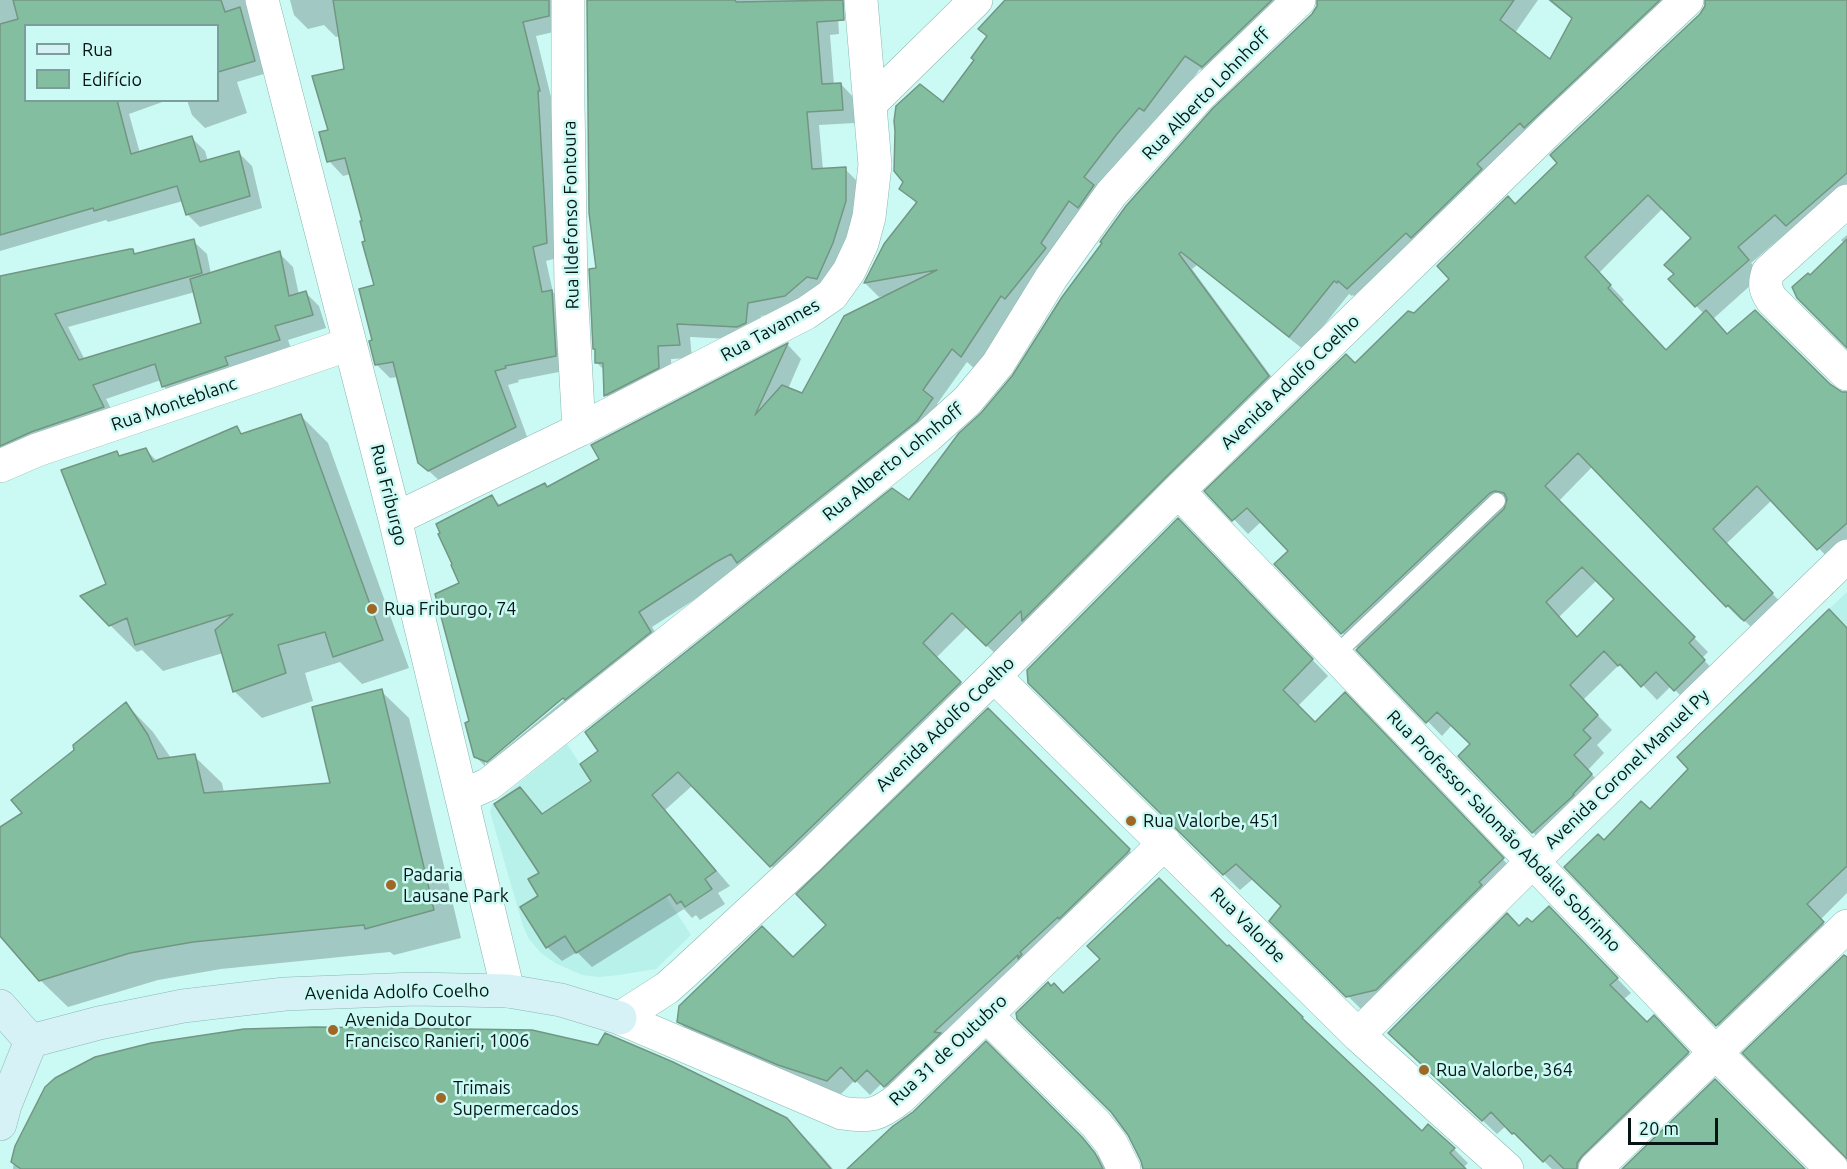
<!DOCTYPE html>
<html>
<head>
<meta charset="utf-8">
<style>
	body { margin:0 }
	#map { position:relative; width:1847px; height:1169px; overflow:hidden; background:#cbfaf4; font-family:Ubuntu,sans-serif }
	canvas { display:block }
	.legend { position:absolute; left:24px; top:24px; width:195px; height:78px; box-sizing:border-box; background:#cbfaf4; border:2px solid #7b9e9a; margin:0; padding:8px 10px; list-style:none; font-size:18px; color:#041514 }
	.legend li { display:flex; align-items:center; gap:12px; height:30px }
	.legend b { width:30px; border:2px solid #7b9e9a }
	.scale { position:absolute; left:1628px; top:1118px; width:90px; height:27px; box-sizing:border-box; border:3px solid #041514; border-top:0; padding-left:8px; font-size:18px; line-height:21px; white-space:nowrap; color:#041514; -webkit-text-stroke:4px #cbfaf4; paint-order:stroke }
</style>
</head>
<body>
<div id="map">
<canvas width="1847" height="1169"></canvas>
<ul class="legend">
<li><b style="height:8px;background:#d6f2f7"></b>Rua</li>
<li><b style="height:16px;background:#84bea0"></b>Edifício</li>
</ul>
<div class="scale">20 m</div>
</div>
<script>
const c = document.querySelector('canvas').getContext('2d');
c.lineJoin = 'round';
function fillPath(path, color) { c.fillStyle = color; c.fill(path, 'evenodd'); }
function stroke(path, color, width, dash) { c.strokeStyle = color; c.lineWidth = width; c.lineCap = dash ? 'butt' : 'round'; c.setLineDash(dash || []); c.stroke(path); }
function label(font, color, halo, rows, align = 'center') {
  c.font = font + ' Ubuntu,sans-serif'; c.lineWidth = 5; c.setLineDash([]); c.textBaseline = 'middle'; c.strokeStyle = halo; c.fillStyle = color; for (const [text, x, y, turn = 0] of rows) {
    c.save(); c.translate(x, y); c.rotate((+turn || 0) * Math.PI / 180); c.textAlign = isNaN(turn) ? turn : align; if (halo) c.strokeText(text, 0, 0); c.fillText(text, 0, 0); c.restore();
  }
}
fillPath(new Path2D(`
	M1847,592v36l-18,-19z
	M567,744l124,191 -35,34 -37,6 -20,2 -17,-2 -27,-12 -14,-10 -12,-14 -6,-13 -33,-114 2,-7z`), '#b8f1e9');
fillPath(new Path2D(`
	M0,0h246l21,73 -30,9 10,31 -42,15 -13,-13 -5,-15h31v-74h-192v74h142l-39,14 11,39 52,-15 13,13 3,10 31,-8 13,13 10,42 -62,19 -13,-13 -4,-13 -75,21 -2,-2 -106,31z
	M290,0h276l-3,30 -27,6 17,69h-2l10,152 -15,4 7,31 13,13 3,65 -51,10 1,2 -11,3 21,57 -86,42 -24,-22 -21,-85 -8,1 -14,-14 -2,-23 2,-54 -12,-65 -13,-48 -8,2 -14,-15 1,-30 15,-61 -5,-34 -4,1 -12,-12 -16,4 -14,-14z
	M588,0h249l2,34 -9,1 4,50 7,-1 13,14 1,25 -36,2 4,45 22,-1 13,13 -12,75 -48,52 -37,7 -2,20 -8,4 -61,-3 2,21 -21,1 1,22 -53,27 -13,-13 -1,-24 -8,-8 1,-94z
	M1007,0h294l-84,81 -17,-12 -41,56 -5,-4 -56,70 -122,179 -9,-8 -30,42 9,9 -215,163 -79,51 12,20 -174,124 -14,-14 -6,-35 -9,-138 31,-87 9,9 47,-18 54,-28 -9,-14 195,-101 13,14 -13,30 14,6 86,-100 -9,2 -14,-14 52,-79 -16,-15 42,-85 33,-43 12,-24 -8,-8zM568,692l2,3 -85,70v-4z
	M1319,0h219l-23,33 36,29 22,-42 -25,-20h141l-326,303 -10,-8 -1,1 -3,-2 -45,56 -107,-85 -5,4 90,122 -281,268 -34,-32 -31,31 39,39 -189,184 -93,-96 -28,25 65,76 -12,7 7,11 -25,16 -4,-5 -4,3 -8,-9 -92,58 -15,-15 -15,9 -15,-14 -7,-50 1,-24 -21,-84 24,26 49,-34 316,-279 405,-488 4,-8z
	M1707,0h140v200l-45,40 -11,-11 -40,34 11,12 -49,44 15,17 107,55 12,3v156l-14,13 -61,-63 -46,44 60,64 -27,27 -16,-16 -2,1 -14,-14 -134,-140 -34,35 149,151 -6,6 16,17 -29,29 -18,-18 -14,14 -22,-23 -2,2 -14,-14 -36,35 29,30 -15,15 7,8 -16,17 17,19 -58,58 -87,-91 12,-12 -20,-19 -10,11 -166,-172 14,-13 -28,-30 -14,13 -41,-43 207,-176 37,-36 64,-73 44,-43 142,-148 6,-10zM1663,208l30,30 -17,36 -6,5 34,35 -38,37 -45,-48 3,-3 -25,-27zM1597,580l19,19 -39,39 -18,-21z
	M1847,235v111l-37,-69 35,-33 -4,-4z
	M193,241l14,13 4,20 68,-21 14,14 6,28 6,-3 14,14 7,22 -38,12 5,14 -116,46 -14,-14 -2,-6 -55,19 11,21 -117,43v-186l132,-27 4,5zM195,292l8,32 -118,36 -17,-33z
	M300,415l28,28 81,225 -47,16 -22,-22 -35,11 8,28 -51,17 -28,-27 -11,-38 -60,18 -21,-21 -5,2 -27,-27 -2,-40 8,-133 5,5 25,-7 12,12 78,-34 7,7z
	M1204,547l124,129 -31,31 18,18 45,-15 158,165 -154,137 -93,-92 12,-13 -30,-28 -13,11 -211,-208z
	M1847,630v263l-27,27 17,17 -106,102 -165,-172 84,-56z
	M381,691l28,27 52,220 -67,17 -4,-3 -169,17 -63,11 -90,27 -28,-27 -40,-47v-104l24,-16 52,-63 50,-46 27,28 18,26 23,-2 28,27 2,10 108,-9z
	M988,710l155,154 -244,236 -17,-17 -12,12 -15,-15 -14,14 -48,-16 -100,-42 -14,-14 114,-63 35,-34z
	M1563,922l68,71 -8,7 24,24 21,8 34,35 -105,102h-45l-46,-43 -9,8 -93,-87 116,-119 12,-4z
	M1227,949l75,69 120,116 32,15 14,14 -5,5 1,1h-299l-101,-174z
	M986,1043l125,126h-262l65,-56z
	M787,1119l26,27 20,23h-820l2,-18z`), '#0003');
const building = new Path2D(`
	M13,0h208l4,12 15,-5 15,54 -37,11v-46h-192v74h91l14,54 61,-18 8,26 39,-11 11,45 -64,19 -9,-29 -83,25 -1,-3 -93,27v-211l18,-5z
	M333,0h216v16l-26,6 17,69h-2l9,152 -14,4 9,45 10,-2 4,66 -51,10 1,2 -11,3 21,56 -88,44 -10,-8 -25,-101 -18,3 -6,-24 3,-1 -13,-51 15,-4 -12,-43 3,-1 -5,-20h2l-17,-63 -18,4 -8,-30 9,-2 -16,-54 32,-7z
	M587,0h148l1,2 107,-2 1,20 -27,2 5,62 19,-1 2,27 -36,2 5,57 34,-2v34l-13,42 -16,36 -10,-2 -22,19 -37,7 -2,20 -9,4 -60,-3 3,21 -22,1 1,22 -55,28 -1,-33h-8v-14h-2l-3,-63 -1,-17 7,-1 -7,-55z
	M1005,0h267l-70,67 -17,-11 -41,55 -5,-3 -22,26 -33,43 10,8 -16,23 -9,-7 -28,42 5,5 -41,51 -4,-3 -40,61 -9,-8 -29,41 10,8 -16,23 -180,142 -6,-9 -15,8 -77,50 12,20 -86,68 -2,-2 -76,64 -13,-5 -9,-34 4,-2 -34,-127 24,-11 -8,-18 1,-1 -14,-30 2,-1 -4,-9 56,-29 6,11 47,-23 2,4 52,-28 -8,-14 197,-102 -33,72 27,-30 20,8 42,-77 93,-46 -73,13 20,-39 33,-42 -18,-13 4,-7 -9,-11 1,-40 -1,-10 2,-15 24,-22 23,18 31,-42 -3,-2 16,-22 -9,-7z
	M1317,0h197l-14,20 50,39 22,-41 -22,-18h110l-136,128 -4,-5 -43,41 5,5 -71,69 -5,-5 -59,56 -9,-8 -1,2 -3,-2 -45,56 -108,-85 -2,2 90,122 -104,102 -143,143 -1,-10 -35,35 -34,-33 -29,30 38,39 -191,185 -92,-95 -26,23 64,76 -11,8 7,10 -27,18 -4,-6 -4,3 -7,-10 -94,59 -11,-17 -19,12 -26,-41 18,-11 -10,-17 11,-6 -45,-69 26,-17 22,27 49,-33 -11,-17 18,-13 -13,-19 307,-244 17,12 50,-67 22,-20 31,-37 50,-79 40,-54 -2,-1 26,-36 87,-98 99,-94 5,-8z
	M1705,0h142v173l-61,53 -11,-11 -37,32 11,13 -54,47 -27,-28 6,-5 -10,-9 27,-27 -43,-43 -63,62 26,28 -3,3 58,62 40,-40 21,24 28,-24 76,75 -1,-1 12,8h5v131l-30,27 -60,-64 -44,43 60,64 -29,28 -16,-16 -2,2 -148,-154 -33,33 150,151 -6,6 16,17 -31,31 -18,-19 -15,15 -21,-23 -2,2 -14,-15 -34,34 28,30 -15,15 8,8 -17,17 18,19 -19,20 1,1 -42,38 -74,-77 12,-12 -33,-32 -11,11 -70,-73 148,-141 3,-10 -3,-6 -9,-2 -5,2 -149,141 -67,-70 14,-13 -41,-43 -15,13 -28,-30 142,-137 9,9 53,-52 6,2 35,-34 -12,-13 71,-70 7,8 42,-41 -7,-8 150,-141 5,-8zM1582,567l32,32 -37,38 -31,-35z
	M194,239l8,34 -147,41 24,46 122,-37 -11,-44 90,-28 9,45 17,-5 7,24 -38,11 5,14 -55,17 3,8 -66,22 -7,-23 -62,21 11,22 -73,25 -31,14v-170l130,-27h3l1,5z
	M1847,239v109l-50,-50 -5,-11 16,-14 2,2z
	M301,414l82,226 -50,17 -8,-25 -47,13 8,28 -53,19 -18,-62 18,-16 -98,31 -8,-27 -18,8 -29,-30 26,-12 -45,-114 56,-19 2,5 27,-8 7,14 84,-36 4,8z
	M1178,518l135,141 -30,31 32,32 30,-30 159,166 -25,24 3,3 -106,105 -30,7 -77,-76 12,-15 -45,-42 -13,11 -195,-192 -1,-13z
	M1829,609l18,19v238l-40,38 17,18 -108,104 -152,-159 34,-33 6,6 37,-39 9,8 38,-40 -11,-12z
	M382,689l52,221 -69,19 -1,-4 -171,17 -63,11 -91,28 -39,-45v-109l22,-14 -11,-13 63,-50 -1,-5 53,-43 22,33 10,24 37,-5 9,39 126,-10 -18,-76z
	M988,708l142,141 -3,4 -68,66 -1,-2 -38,35 2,2 -4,5v-4l-84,77 7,1 -57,54 -17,-17 -12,12 -14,-15 -14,14 -49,-16 -101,-43 2,-16 83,-80 31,31 33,-32 -30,-31z
	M1159,878l68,68 2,-1 74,72 -1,1 120,113 6,-7 27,24 -5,5 16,16h-323l-2,-8 -13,-26 -17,-23 -94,-93 -1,-6 32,-31 3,4 3,-3 9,10 37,-34 -13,-13z
	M1549,906l69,72 -8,7 37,37 7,-7 35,37 -107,104 -5,7v6h-13l-14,-14 -7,7 -29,-29 -2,1 -21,-22 -9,9 -94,-88 119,-120 12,13 8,-8 5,4z
	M1844,955l3,2v202l-105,-106z
	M315,1027l217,3 66,15 7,-12 68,29 114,56 44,51h-810l-10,-7 4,-16 30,-59 10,-9 40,-21 56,-14 93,-14z
	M986,1041l96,96 13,16 8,16h-256l46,-43 20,-14z
	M1715,1079l90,90h-183z`);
fillPath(building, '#84bea0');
stroke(building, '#729683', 1.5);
const lane = new Path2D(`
	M1336,654l161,-153`);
const street = new Path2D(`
	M262,0l133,519 113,472
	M568,0v104l3,183 8,143
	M870,104l106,-104
	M1847,201l-79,71c-4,12 -3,18 4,28l75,74
	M0,466l37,-16 313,-106
	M1178,491l538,562 116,116
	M395,519l184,-89 227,-117 26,-18 17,-24 13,-28 7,-26 6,-52 -14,-165
	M994,676l364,359 149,134
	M462,796l27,-12 439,-348 39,-35 31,-37 53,-86 60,-84 89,-99 99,-95
	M986,1015l110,109 15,19 13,26
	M620,1018l47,-30 19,-17 121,-112 187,-183 184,-185 377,-367 132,-124
	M620,1018l222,95c28,4 35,3 58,-15l265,-255
	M1358,1035l175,-174 314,-305
	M1595,1169l252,-243`);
const secondary = new Path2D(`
	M0,1006l31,35
	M31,1041l68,-18 84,-17 102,-12 130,-5 93,2 53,9 59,18
	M0,1124l5,-19 26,-64`);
stroke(lane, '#8ab7b1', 18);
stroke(street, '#8ab7b1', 34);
stroke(secondary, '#8ab7b1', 34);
stroke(lane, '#fff', 16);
stroke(street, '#fff', 33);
stroke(secondary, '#d6f2f7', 33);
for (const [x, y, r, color] of [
	[372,609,6,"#a16726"],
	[1131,821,6,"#a16726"],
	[391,885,6,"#a16726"],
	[333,1030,6,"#a16726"],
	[1424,1070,6,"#a16726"],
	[441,1098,6,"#a16726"]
]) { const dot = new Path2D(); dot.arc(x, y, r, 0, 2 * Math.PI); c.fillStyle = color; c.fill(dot); stroke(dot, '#cbfaf4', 2); }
label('18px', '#041514', '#cbfaf4', [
	["Rua Alberto Lohnhoff",1206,94,-46],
	["Rua Ildefonso Fontoura",571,215,-91],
	["Rua Tavannes",770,330,-29],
	["Avenida Adolfo Coelho",1290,382,-44],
	["Rua Monteblanc",174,404,-19],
	["Rua Alberto Lohnhoff",893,462,-39],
	["Rua Friburgo",389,495,76],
	["Avenida Adolfo Coelho",945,724,-44],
	["Avenida Coronel Manuel Py",1627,769,-44],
	["Rua Professor Salomão Abdalla Sobrinho",1504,831,46],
	["Rua Valorbe",1248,925,45],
	["Avenida Adolfo Coelho",397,992,-1],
	["Rua 31 de Outubro",948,1050,-43]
]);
label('18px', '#041514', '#cbfaf4', [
	["Rua Friburgo, 74",384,609],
	["Rua Valorbe, 451",1143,821],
	["Padaria",403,875],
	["Lausane Park",403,896],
	["Avenida Doutor",345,1020],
	["Francisco Ranieri, 1006",345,1041],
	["Rua Valorbe, 364",1436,1070],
	["Trimais",453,1088],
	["Supermercados",453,1109]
], 'left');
</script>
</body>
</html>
